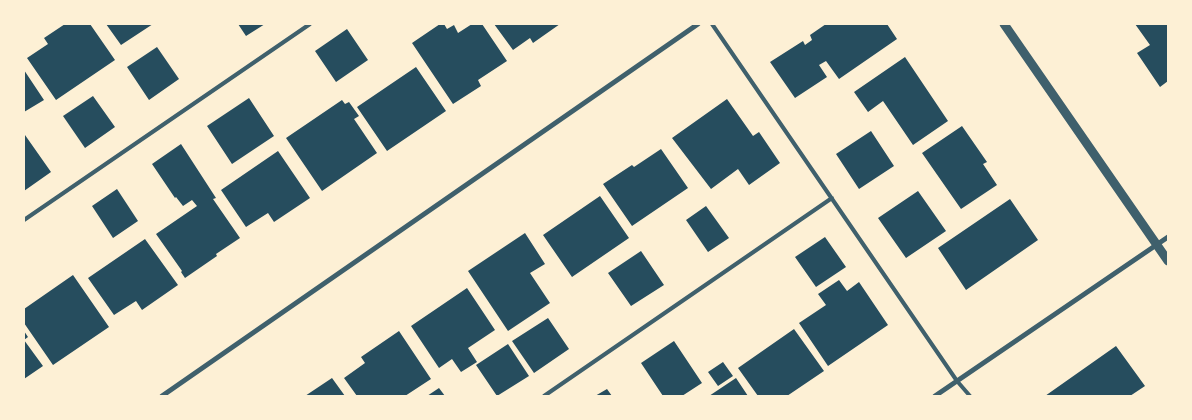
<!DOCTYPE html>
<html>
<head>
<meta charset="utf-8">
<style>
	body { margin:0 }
	#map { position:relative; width:1192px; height:420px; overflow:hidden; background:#fdf0d5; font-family:Figtree,sans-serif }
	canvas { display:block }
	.frame { position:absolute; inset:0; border:25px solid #fdf0d5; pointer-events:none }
</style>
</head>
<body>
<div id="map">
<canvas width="1192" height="420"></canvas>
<div class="frame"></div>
</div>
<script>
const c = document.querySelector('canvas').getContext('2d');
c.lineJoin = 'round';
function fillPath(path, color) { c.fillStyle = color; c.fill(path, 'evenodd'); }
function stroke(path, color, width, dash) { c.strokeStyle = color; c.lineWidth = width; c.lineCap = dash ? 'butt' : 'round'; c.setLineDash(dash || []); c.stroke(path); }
fillPath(new Path2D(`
	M65,24h25l25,36 -59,40 -29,-42 21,-14 -4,-6z
	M106,24h47l-32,21z
	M238,24h27l-19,12z
	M440,24h4l3,5 7,-4 4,8 14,-9h10l25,37 -29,19 3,6 -28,18 -41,-61z
	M494,24h66l-27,19 -3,-5 -17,12z
	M826,24h61l10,15 -58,40 -13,-18 -7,4 8,12 -32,21 -25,-36 33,-21 2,4 7,-5 -2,-5z
	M1135,24h33v57l-8,6 -23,-34 13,-8z
	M347,29l21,31 -32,22 -21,-31z
	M157,47l22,32 -30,21 -22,-33z
	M905,57l43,64 -35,24 -30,-44 -15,11 -14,-20z
	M416,67l30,44 -59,40 -30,-44z
	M24,70l20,30 -20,12z
	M93,96l22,31 -30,21 -22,-32z
	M249,98l25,38 -42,28 -25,-38z
	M727,99l26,37 6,-4 21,31 -31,22 -11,-16 -27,20 -39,-51z
	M342,100l3,4 4,-2 10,14 -5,3 23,34 -55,38 -36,-53z
	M962,126l25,36 -4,2 14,21 -36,24 -39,-56z
	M871,131l23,35 -35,23 -23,-35z
	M25,135l26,37 -27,19v-55z
	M181,144l35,54 -3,1 27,39 -24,16 1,2 -32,22 -4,-6 1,-1 -26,-37 41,-28 -5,-6 -9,6 -7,-9 -1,1 -23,-34z
	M661,149l27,39 -56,38 -29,-42 29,-19 2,2z
	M278,151l32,47 -36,24 -6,-9 -22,14 -25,-37z
	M117,189l21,32 -25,17 -21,-32z
	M918,191l28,40 -40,27 -28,-40z
	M600,196l29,42 -57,39 -29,-42z
	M1010,199l28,41 -72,50 -28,-42z
	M706,206l23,32 -21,14 -22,-32z
	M525,233l20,31 -15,9 20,30 -42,28 -40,-60z
	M825,237l21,30 -30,20 -21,-30z
	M145,239l33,46 -36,25 -6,-9 -22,14 -26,-37z
	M641,251l23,34 -33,21 -23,-33z
	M73,275l36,52 -56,38 -29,-42v-14z
	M839,280l8,11 12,-9 29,43 -60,41 -29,-43 27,-18 -8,-11z
	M467,288l28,42 -27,18 9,14 -16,10 -9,-13 -13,9 -28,-42z
	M548,318l21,31 -35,24 -22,-32z
	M794,329l30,42 -37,25h-29l-20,-28z
	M24,331l4,6 -4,3 19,26 -19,13z
	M399,331l32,48 -26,17h-48l-13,-18 21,-15 -4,-6z
	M674,341l28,42 -20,13h-19l-22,-33z
	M508,344l21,32 -32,20 -21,-31z
	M1116,346l29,40 -15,10h-85z
	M723,362l10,14 -15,10 -10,-14z
	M332,378l13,18h-40z
	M736,378l12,18h-39z
	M439,388l6,8h-18z
	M607,389l5,7h-17z`), '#264d5e');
stroke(new Path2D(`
	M712,24l245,357 13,15
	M24,220l286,-196
	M544,396l288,-198`), '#3f606c', 4);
stroke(new Path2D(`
	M162,396l536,-372
	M935,396l233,-159`), '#3f606c', 5);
stroke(new Path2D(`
	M1004,24l164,237`), '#3f606c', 9);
</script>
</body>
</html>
